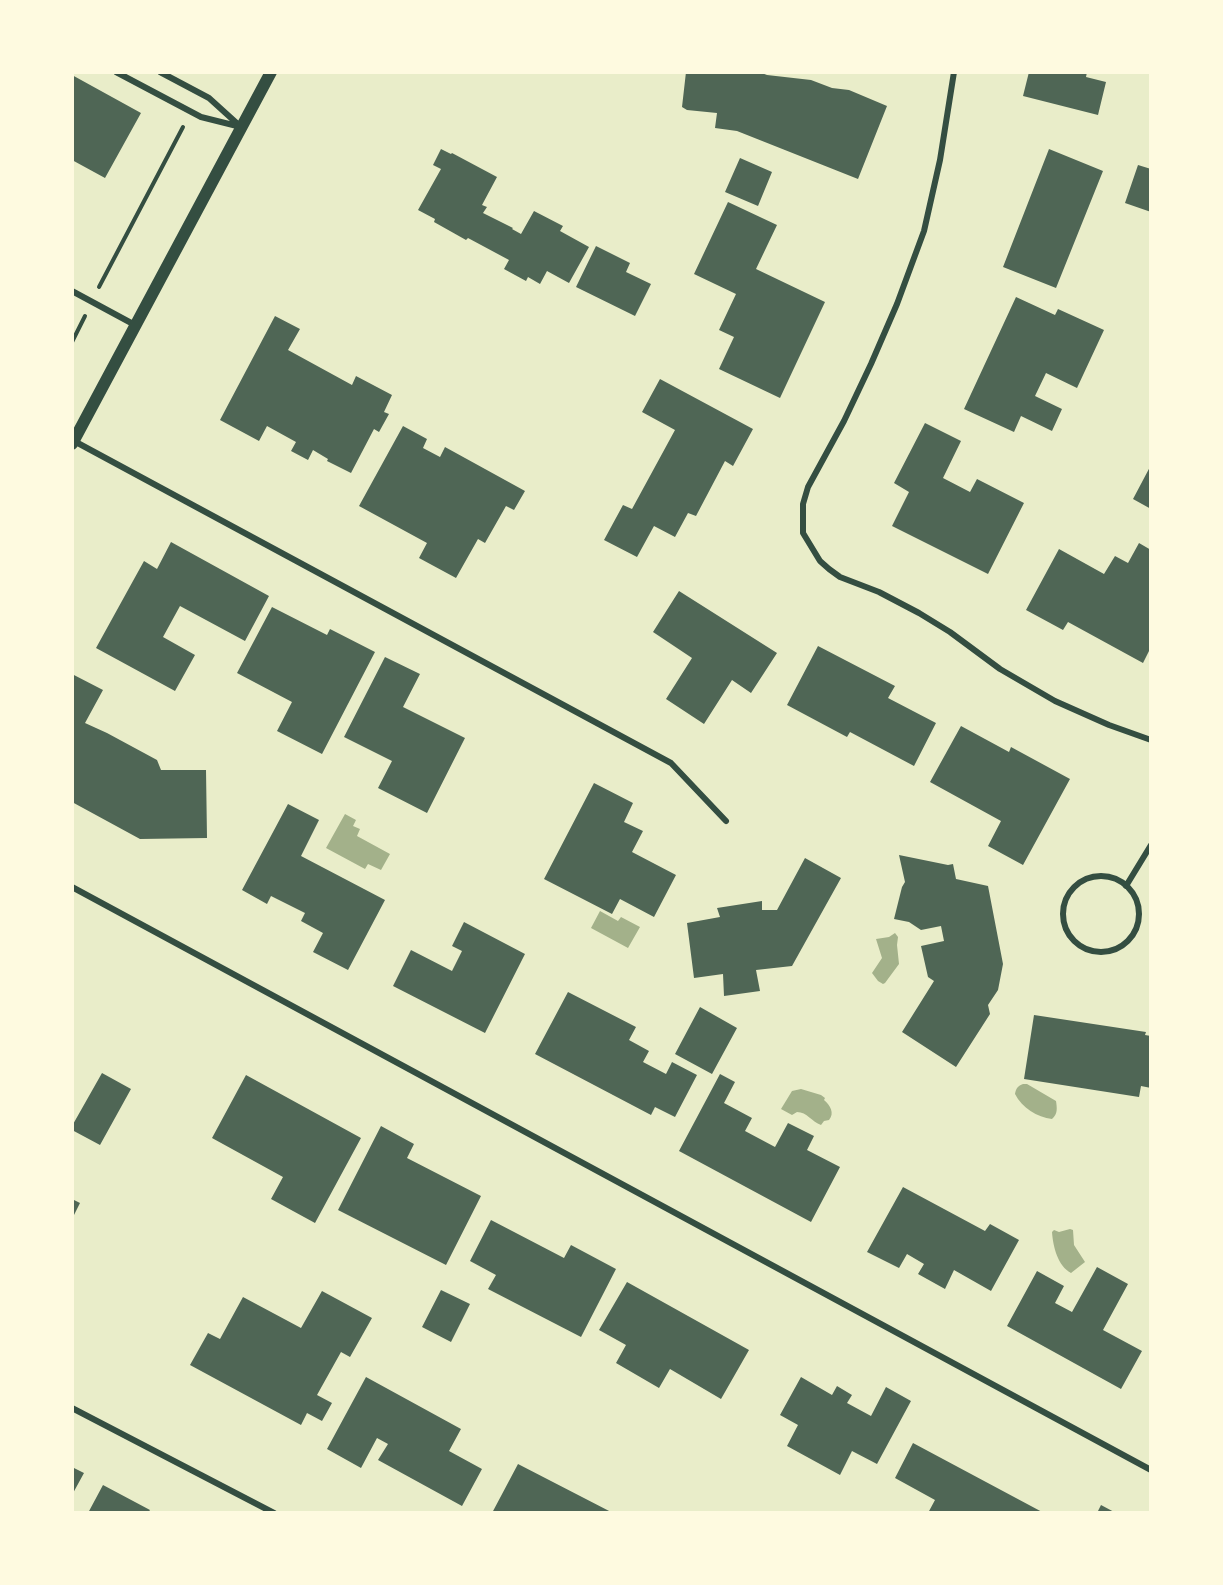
<!DOCTYPE html>
<html>
<head>
<meta charset="utf-8">
<style>
	body { margin:0 }
	#map { position:relative; width:1223px; height:1585px; overflow:hidden; background:#e9edc9; font-family:"IBM Plex Sans",sans-serif }
	canvas { display:block }
	.frame { position:absolute; inset:0; border:74px solid #fefae0; pointer-events:none }
</style>
</head>
<body>
<div id="map">
<canvas width="1223" height="1585"></canvas>
<div class="frame"></div>
</div>
<script>
const c = document.querySelector('canvas').getContext('2d');
c.lineJoin = 'round';
function fillPath(path, color) { c.fillStyle = color; c.fill(path, 'evenodd'); }
function stroke(path, color, width, dash) { c.strokeStyle = color; c.lineWidth = width; c.lineCap = dash ? 'butt' : 'round'; c.setLineDash(dash || []); c.stroke(path); }
fillPath(new Path2D(`
	M345,814l11,6 -3,6 7,3 -3,7 33,18 -9,16 -13,-6 -3,5 -39,-21z
	M600,911l18,10 3,-4 19,10 -12,21 -37,-20z
	M895,933l3,4 -1,8 2,19 -14,19 -2,1 -5,-3 -6,-8 10,-15 -6,-19 13,-2z
	M1023,1084h4l29,17c1,7 2,13 -4,18 -15,-2 -30,-11 -37,-25 1,-6 3,-8 8,-10z
	M801,1089l20,6 4,3 -1,2c6,5 11,13 5,20l-5,1 -3,4c-9,-3 -14,-13 -24,-13l-5,3 -11,-6 11,-18z
	M1070,1229l3,1 1,15 11,17 -14,11c-13,-7 -18,-26 -19,-41l2,-2 5,2z`), '#a3b18a');
fillPath(new Path2D(`
	M686,72h73l8,3 44,5 21,8 17,2 38,16 -29,73 -121,-48 -22,-3 2,-15 -30,-3 -5,-3z
	M1029,72h58l-1,5 20,5 -8,33 -75,-19z
	M72,75l69,38 -36,65 -33,-18z
	M441,149l10,5 1,-1 45,24 -15,28 5,2 -4,6 30,15 -1,1 9,5 13,-23 29,15 -3,5 29,16 -20,36 -22,-12 -7,13 -12,-7 -2,4 -22,-12 5,-9 -41,-22 -2,2 -32,-18 1,-3 -17,-9 23,-41 -8,-4z
	M1049,149l54,22 -47,117 -53,-21z
	M740,158l32,14 -14,34 -33,-14z
	M1138,165l13,4v43l-26,-9z
	M728,202l49,23 -21,44 69,33 -45,96 -61,-29 15,-32 -15,-7 17,-36 -42,-20z
	M596,246l34,17 -4,9 25,12 -16,32 -59,-29z
	M1016,297l39,18 3,-6 46,21 -27,58 -31,-15 -11,23 27,13 -10,22 -31,-15 -7,16 -50,-23z
	M275,316l25,13 -12,21 64,35 4,-9 36,19 -8,17 5,2 -10,18 -5,-3 -23,44 -24,-12 1,-2 -15,-9 -5,10 -17,-9 5,-9 -29,-16 -8,15 -39,-21z
	M660,379l93,50 -20,37 -8,-5 -29,55 -8,-3 -13,24 -21,-11 -17,31 -33,-17 19,-35 9,4 43,-79 -33,-18z
	M925,423l36,18 -18,37 27,14 7,-13 47,24 -36,71 -96,-48 17,-34 -15,-9z
	M403,426l24,13 -4,9 17,9 5,-10 80,44 -11,19 -8,-4 -21,37 -7,-4 -22,39 -37,-20 8,-15 -68,-37z
	M1151,465v44l-18,-10z
	M171,542l98,54 -24,45 -65,-35 -17,31 32,18 -20,36 -79,-43 48,-87 13,8z
	M1139,543l12,7v97l-8,16 -75,-41 -5,8 -37,-20 33,-61 45,25 11,-18 13,7z
	M679,591l98,62 -26,40 -19,-13 -28,44 -38,-25 26,-41 -39,-26z
	M272,607l55,28 3,-6 45,23 -53,102 -45,-23 15,-29 -55,-29z
	M818,646l77,40 -7,12 48,25 -22,43 -64,-34 -3,5 -60,-32z
	M385,657l35,17 -17,33 62,31 -38,75 -49,-25 14,-27 -48,-24z
	M72,674l31,16 -18,33 22,10 50,27 4,10h45l1,68 -67,1 -68,-37z
	M961,726l48,26 2,-5 59,32 -47,86 -35,-19 13,-25 -71,-39z
	M594,783l39,20 -9,19 19,9 -11,21 44,23 -22,42 -34,-18 -8,15 -68,-35z
	M288,804l31,16 -18,36 84,44 -37,70 -35,-18 10,-19 -22,-12 4,-8 -34,-17 -4,8 -25,-14z
	M899,855l49,10 5,-1 3,15 32,7 15,78 -5,26 -10,15 2,9 -34,53 -54,-35 32,-51 -6,-4 -7,-31 23,-5 -3,-15 -20,4 -12,-8 -15,-3 8,-32 3,-5z
	M805,858l36,20 -49,88 -36,4 4,21 -36,5 -1,-22 -29,4 -7,-55 33,-6 -3,-9 45,-7v9h15z
	M464,922l61,32 -40,79 -92,-47 18,-36 41,21 10,-20 -10,-5z
	M568,992l68,35 -7,13 20,11 -6,11 23,12 6,-12 25,13 -22,42 -20,-10 -4,8 -116,-61z
	M700,1007l37,21 -25,46 -37,-20z
	M1034,1015l112,17 -1,3 6,1v52l-10,-2 -2,11 -115,-18z
	M102,1073l29,16 -31,56 -28,-15v-4z
	M720,1074l15,8 -11,21 28,15 -7,13 30,16 13,-24 26,13 -7,14 33,17 -29,55 -132,-71z
	M246,1075l115,63 -46,85 -44,-24 12,-22 -71,-39z
	M381,1126l33,18 -7,14 74,38 -35,69 -108,-55z
	M903,1187l82,44 5,-7 29,16 -28,51 -37,-21 -9,19 -27,-15 6,-10 -17,-10 -8,14 -32,-16z
	M72,1199l8,4 -8,16z
	M491,1220l73,38 7,-13 45,24 -35,68 -93,-48 8,-14 -26,-14z
	M1097,1267l31,17 -25,46 39,21 -21,38 -114,-63 30,-55 27,15 -9,17 17,9z
	M627,1282l122,68 -28,49 -51,-30 -11,19 -43,-25 10,-18 -27,-15z
	M441,1290l29,14 -19,38 -29,-15z
	M322,1291l50,27 -22,39 -9,-5 -24,43 15,8 -10,18 -15,-8 -6,12 -111,-60 18,-32 12,6 23,-42 58,31z
	M366,1377l95,52 -12,22 33,18 -20,37 -84,-46 10,-16 -11,-6 -16,30 -34,-19z
	M801,1377l31,18 5,-9 15,9 -5,8 24,13 15,-29 25,14 -34,63 -25,-13 -12,24 -53,-29 11,-21 -18,-10z
	M913,1443l131,70h-89l-4,-2 -2,2h-21l7,-13 -40,-22z
	M518,1464l95,49h-121z
	M72,1467l12,6 -12,22z
	M103,1485l47,25 -2,3h-60z
	M1101,1505l15,8h-19z`), '#4f6655');
stroke(new Path2D(`
	M99,287l84,-160
	M72,342l13,-26`), '#344e41', 4);
stroke(new Path2D(`
	M116,72l85,45 40,10
	M160,72l49,26 32,29
	M954,72l-14,88 -16,71 -27,73 -26,60 -27,57 -36,66 -5,17v29l17,28 9,8 11,8 39,15 40,21 31,19 50,37 55,32 54,24 42,15
	M72,291l63,34
	M74,441l597,322 55,58
	M1063 914a38 38 0 1 1 76 0a38 38 0 1 1-76 0Z
	M1126,886l25,-41
	M72,887l1079,583
	M72,1408l202,105`), '#344e41', 6);
stroke(new Path2D(`
	M72,444l199,-372`), '#344e41', 12);
</script>
</body>
</html>
